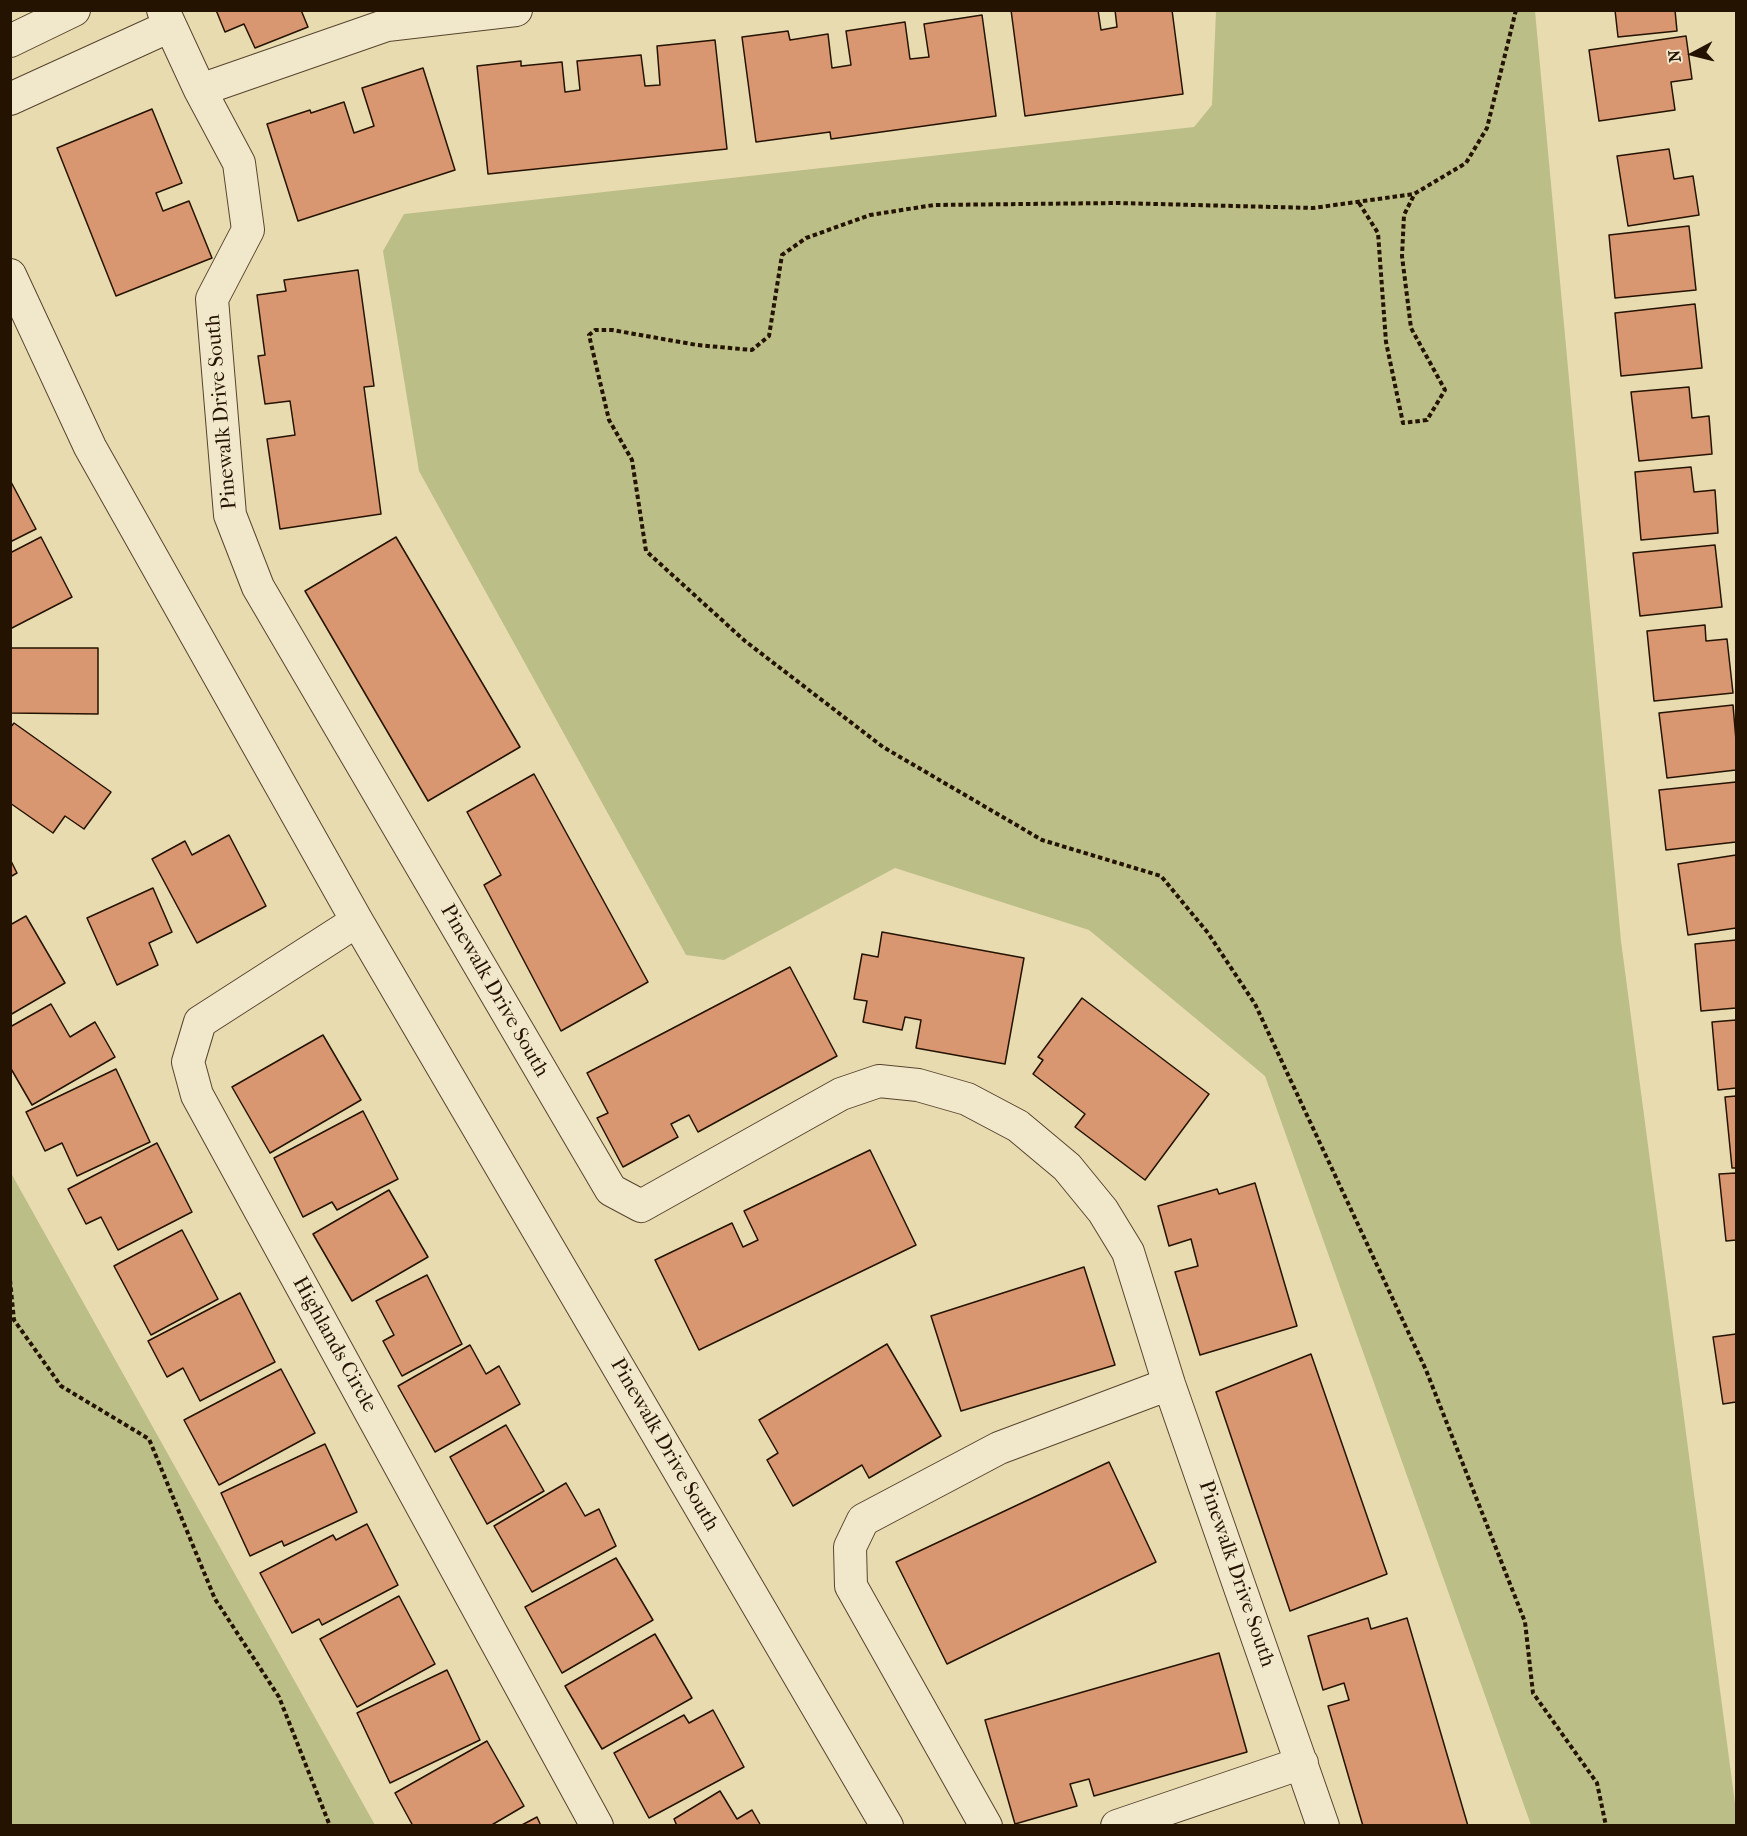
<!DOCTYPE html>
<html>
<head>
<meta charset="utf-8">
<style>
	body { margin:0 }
	#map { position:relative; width:1747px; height:1836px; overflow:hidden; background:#e9dbb0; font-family:"IM FELL French Canon",serif }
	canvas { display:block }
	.frame { position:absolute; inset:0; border:12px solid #251301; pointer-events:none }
	.north { position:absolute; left:1663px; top:24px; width:60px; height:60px; -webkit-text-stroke:4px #f1e8cc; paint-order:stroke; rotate:263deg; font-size:16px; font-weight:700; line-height:24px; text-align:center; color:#251301 }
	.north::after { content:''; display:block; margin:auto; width:21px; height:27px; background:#251301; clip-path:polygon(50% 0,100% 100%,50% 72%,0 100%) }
</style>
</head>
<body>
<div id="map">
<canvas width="1747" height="1836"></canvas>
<div class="frame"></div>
<div class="north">N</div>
</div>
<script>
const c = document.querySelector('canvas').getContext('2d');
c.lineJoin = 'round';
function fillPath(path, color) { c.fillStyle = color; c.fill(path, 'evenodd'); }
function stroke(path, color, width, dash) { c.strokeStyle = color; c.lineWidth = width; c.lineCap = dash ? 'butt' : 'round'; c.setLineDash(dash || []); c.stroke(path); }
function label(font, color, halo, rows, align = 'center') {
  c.font = font + ' "IM FELL French Canon",serif'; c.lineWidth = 6; c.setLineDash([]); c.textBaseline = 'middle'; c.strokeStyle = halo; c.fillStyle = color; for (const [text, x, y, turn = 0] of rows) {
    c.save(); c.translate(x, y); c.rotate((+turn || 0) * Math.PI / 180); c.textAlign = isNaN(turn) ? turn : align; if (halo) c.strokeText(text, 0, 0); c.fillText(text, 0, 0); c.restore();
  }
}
fillPath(new Path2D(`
	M1216,11h319l86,930 115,870v14h-205l-266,-749 -176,-146 -194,-62 -171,92 -38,-5 -267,-484 -36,-220 21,-37 790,-87 18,-22z
	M10,1173h1l364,652h-364z`), '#bcbe87');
const building = new Path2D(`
	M216,10h85l7,17 -53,21 -11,-24 -19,8z
	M1011,10h87l3,20 16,-3 -2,-17h57l11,84 -158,22z
	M1615,10h60l2,21 -59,6z
	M982,15l14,101 -165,23 -1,-7 -74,10 -14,-105 46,-6 2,9 38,-6 4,34 19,-3 -5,-34 59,-9 5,37 19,-2 -5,-33z
	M1686,36l6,43 -21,3 4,28 -76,11 -10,-71z
	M715,40l12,109 -239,25 -11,-108 44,-5v5l41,-4 3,30 15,-2 -3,-29 64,-6 4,31 15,-1 -3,-39z
	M423,68l32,102 -157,51 -31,-97 43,-14 1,3 33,-11 10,31 20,-7 -12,-38z
	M152,109l30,74 -26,10 7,18 26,-10 23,57 -96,38 -59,-148z
	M1669,149l5,30 19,-3 6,39 -71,11 -11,-70z
	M1689,226l7,64 -81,8 -6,-63z
	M358,270l16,116 -10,1 17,127 -101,15 -13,-90 28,-4 -5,-34 -25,3 -7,-48 7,-1 -8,-60 29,-4 -2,-11z
	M1695,304l7,64 -81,8 -6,-63z
	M1689,387l3,31 17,-2 3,38 -73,7 -8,-69z
	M1691,467l3,25 21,-2 3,43 -77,7 -6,-68z
	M10,480l26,49 -26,13z
	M41,537l31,60 -62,32v-76z
	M396,537l124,210 -92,54 -123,-210z
	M1715,545l7,62 -82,9 -7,-63z
	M1705,625l1,16 21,-2 6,54 -79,8 -7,-70z
	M10,648h88v66l-88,-1z
	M1733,705l3,35v30l-69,8 -8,-65z
	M14,723l97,69 -27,37 -19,-13 -12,17 -43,-30v-75z
	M534,774l114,208 -87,49 -77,-146 17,-10 -34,-63z
	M1736,782v60l-70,8 -7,-60z
	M229,835l37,71 -69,37 -45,-84 33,-18 7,14z
	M1736,855v73l-48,7 -10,-71z
	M10,859l7,14 -7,4z
	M153,888l19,44 -23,11 9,22 -41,20 -30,-67z
	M26,916l39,67 -55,32v-90z
	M882,932l142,26 -19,106 -89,-16 5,-28 -16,-3 -3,13 -39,-8 4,-21 -13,-2 8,-45 16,3z
	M1736,940v68l-35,3 -6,-67z
	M790,967l47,89 -139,76 -9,-17 -18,9 7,13 -55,30 -26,-49 11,-5 -21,-40z
	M1082,998l127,96 -64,86 -70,-53 10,-13 -52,-40 10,-14 -5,-3z
	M51,1004l19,33 25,-15 20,35 -83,48 -22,-38v-40z
	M1736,1020v68l-18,2 -6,-68z
	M323,1035l38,65 -91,53 -38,-66z
	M116,1069l34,73 -73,34 -15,-33 -17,8 -19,-39z
	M1736,1096v72h-4l-7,-71z
	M363,1111l35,68 -61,31 -5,-8 -29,15 -29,-59z
	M157,1143l35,69 -74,38 -17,-33 -15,7 -18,-35z
	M870,1150l46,95 -217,105 -44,-90 77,-37 11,24 15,-7 -14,-29z
	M1736,1173v67l-10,1 -7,-67z
	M1255,1183l42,143 -97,29 -25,-83 23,-6 -7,-27 -22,7 -11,-40 59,-17 2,5z
	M389,1190l39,67 -76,44 -39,-67z
	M182,1230l36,69 -67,36 -37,-69z
	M1084,1267l31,98 -154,46 -30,-95z
	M427,1275l35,69 -60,32 -19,-35 11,-6 -18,-34z
	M240,1293l35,69 -75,39 -17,-33 -16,9 -19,-36z
	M1736,1334v68l-13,2 -10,-67z
	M887,1344l54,92 -72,42 -7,-13 -69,41 -26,-46 11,-7 -19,-33z
	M470,1345l16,29 13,-8 21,38 -85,48 -37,-66z
	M1311,1354l76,220 -97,37 -74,-219z
	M281,1369l34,64 -96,52 -35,-65z
	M506,1425l38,66 -57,33 -37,-67z
	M325,1444l32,68 -73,34 -2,-5 -32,15 -29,-63z
	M1109,1462l47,100 -209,102 -51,-102z
	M566,1483l19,33 14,-7 17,37 -84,46 -38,-66z
	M367,1524l31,61 -76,40 -3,-6 -27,14 -32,-60 73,-38 3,5z
	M616,1558l37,62 -91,53 -37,-66z
	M399,1596l36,68 -78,43 -37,-68z
	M1368,1618l3,11 36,-11 61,208h-105l-35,-120 21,-6 -5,-17 -21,7 -15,-54z
	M655,1634l37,64 -90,51 -37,-63z
	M1219,1653l28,99 -153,44 -5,-17 -19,5 7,22 -62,18 -30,-104z
	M447,1670l33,70 -90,43 -33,-70z
	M713,1710l31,57 -95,51 -35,-65 70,-38 5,8z
	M487,1741l37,65 -34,20h-77l-18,-33z
	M720,1791l17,28 15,-9 9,16h-84l-3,-7z
	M537,1817l4,9h-21z`);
fillPath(building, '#d89770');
stroke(building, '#251301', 1.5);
const street = new Path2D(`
	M163,10l37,80 39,73 9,67 -36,69 18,216 28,72 353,603 30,16 200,-112 38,-13 39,4 49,14 51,27 49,41 36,44 25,41 41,132 154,442
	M10,41l64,-31
	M200,90l187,-65 129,-15
	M10,99l160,-73
	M10,275l80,172 267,474 530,905
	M357,921l-157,101 -12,40 9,33 400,731
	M986,1826l-135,-240 -1,-39 13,-27 136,-72 170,-64
	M1117,1826l185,-63`);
stroke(street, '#56452d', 34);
stroke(new Path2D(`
	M1516,10l-29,118 -21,35 -52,31 -101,14 -196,-5 -183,2 -64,10 -64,23 -24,17 -13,81 -17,14 -55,-5 -85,-15h-17l-6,5 20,85 23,40 14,91 99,90 138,106 159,93 119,36 47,57 47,71 171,366 99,252 8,71 64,90 9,43
	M1359,203l19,30 8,109 17,81 24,-3 18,-30 -34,-62 -9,-72 2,-41 10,-20
	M10,1280l4,40 47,66 88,53 66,160 64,98 51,129`), '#251301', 4, [4.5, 3]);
stroke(street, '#f1e8cc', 32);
label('21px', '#251301', '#f1e8cc', [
	["Pinewalk Drive South",222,412,-95],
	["Pinewalk Drive South",494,991,60],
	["Highlands Circle",334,1345,61],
	["Pinewalk Drive South",664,1445,60],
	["Pinewalk Drive South",1236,1574,71]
]);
</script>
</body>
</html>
